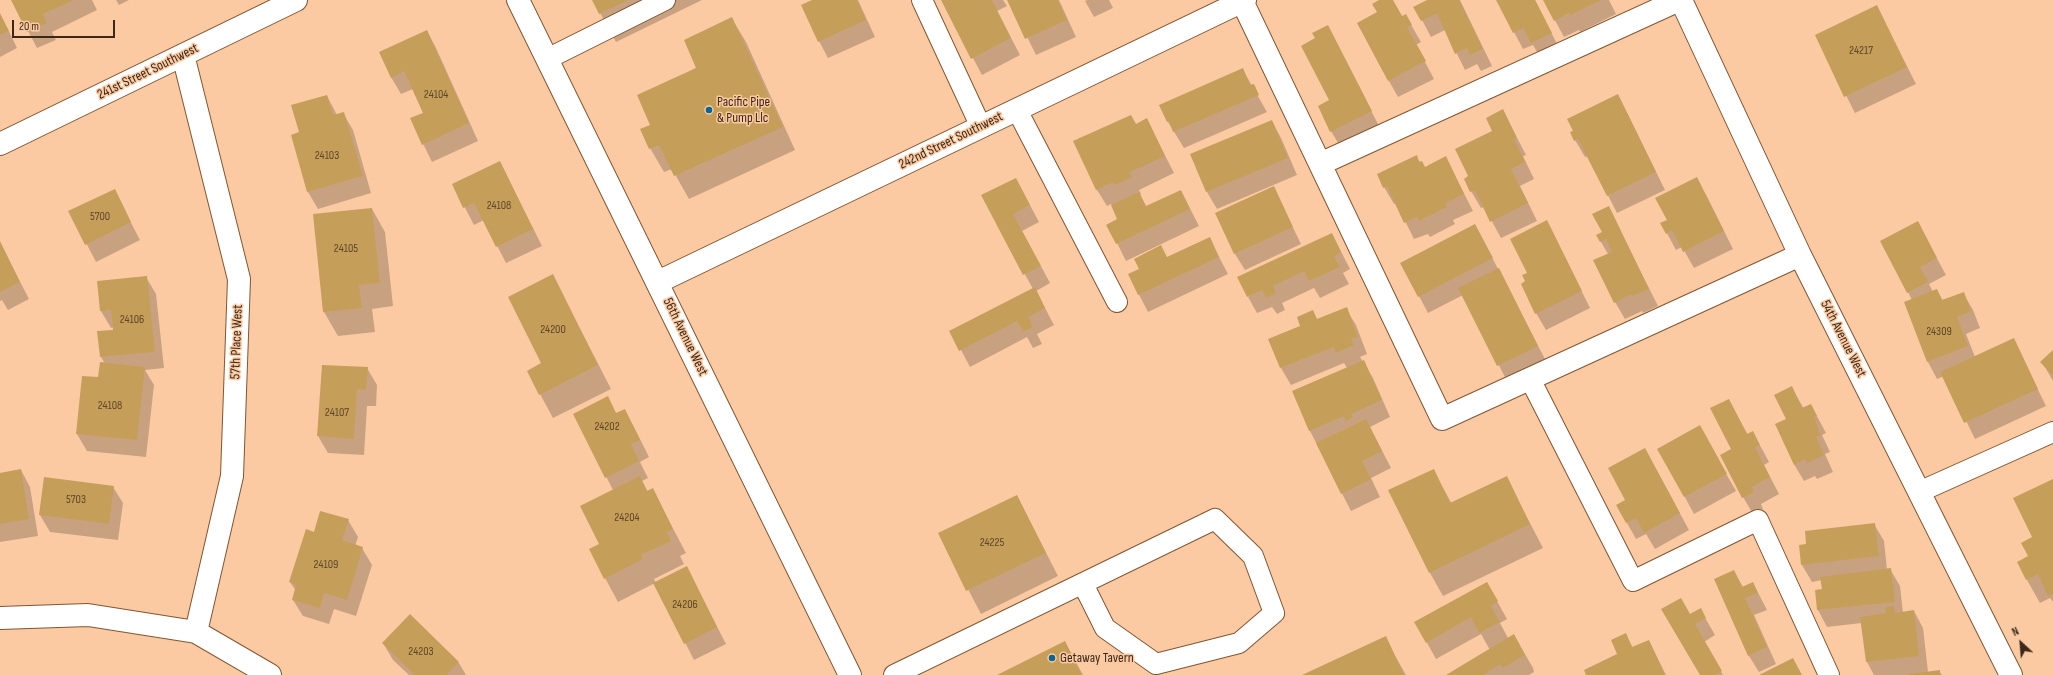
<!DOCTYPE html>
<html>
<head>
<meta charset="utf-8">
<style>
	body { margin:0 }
	#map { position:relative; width:2053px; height:675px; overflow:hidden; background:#fbcaa2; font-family:"Sofia Sans Condensed",sans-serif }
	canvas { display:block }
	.north { position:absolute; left:2001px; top:623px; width:40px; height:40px; -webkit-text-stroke:3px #fbcaa2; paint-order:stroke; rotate:334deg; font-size:11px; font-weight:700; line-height:16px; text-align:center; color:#3b2819 }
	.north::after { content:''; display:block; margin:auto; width:14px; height:18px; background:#3b2819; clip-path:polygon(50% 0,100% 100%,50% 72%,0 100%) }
	.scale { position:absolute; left:12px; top:20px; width:103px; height:18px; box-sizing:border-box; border:2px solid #3b2819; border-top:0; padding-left:5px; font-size:12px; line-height:14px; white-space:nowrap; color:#3b2819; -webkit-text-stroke:3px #fbcaa2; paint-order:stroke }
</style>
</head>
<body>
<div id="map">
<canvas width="2053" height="675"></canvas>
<div class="north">N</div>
<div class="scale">20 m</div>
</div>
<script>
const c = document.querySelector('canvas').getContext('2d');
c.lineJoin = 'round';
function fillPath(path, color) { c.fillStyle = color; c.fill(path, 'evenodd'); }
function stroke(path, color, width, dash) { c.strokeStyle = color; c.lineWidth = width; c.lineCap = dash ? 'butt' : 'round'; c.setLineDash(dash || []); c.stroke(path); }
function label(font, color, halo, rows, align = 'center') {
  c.font = font + ' "Sofia Sans Condensed",sans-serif'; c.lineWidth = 3; c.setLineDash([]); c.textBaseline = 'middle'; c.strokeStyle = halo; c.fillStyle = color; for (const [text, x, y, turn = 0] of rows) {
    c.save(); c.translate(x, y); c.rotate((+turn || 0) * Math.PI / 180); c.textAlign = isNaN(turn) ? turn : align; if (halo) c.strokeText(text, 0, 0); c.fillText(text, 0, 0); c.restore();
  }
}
fillPath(new Path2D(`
	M12,0h80l5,10 -45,22 4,8 -19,8z
	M116,0h13l-10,5z
	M593,0h109l-86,42z
	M814,0h44l17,37 -47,21 -9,-17z
	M942,0h61l4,6 -10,5 23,44 -38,20z
	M1009,0h50l17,37 -40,18z
	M1087,0h22l4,8 -19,9 -9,-16z
	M1381,0h11l10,18 4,-2 15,26 -5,3 18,34 -36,18 -9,-16 -11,-68z
	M1429,0h31l32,66 -11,5 -4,-7 -12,6 -20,-40 -14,7 -9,-17z
	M1497,0h38l25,50 -18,10 -9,-15 -10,4z
	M1544,0h65l7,14 -36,18 -1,-2 -15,7z
	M1877,7l39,77 -61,29 -39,-77z
	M0,13l17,35 -17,9z
	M732,19l14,23 49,108 -106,49 -17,-30 -8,3 -14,-24 2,-23 46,-56z
	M1328,26l52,102 -39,20 -10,-17 -1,-30 -14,-62z
	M427,31l9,17 42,93 -46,21 -21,-43 13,-6 -11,-24 -12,5 -10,-17z
	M1243,70l24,42 -83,36 -16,-26 -7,-17z
	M327,96l10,19 6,-2 10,17 18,63 -53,16 -10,-17 -16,-56 8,-3z
	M1503,111l23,44 -3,1 11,23 -14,7 17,35 -36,17 -17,-31 -3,1 -10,-17 -1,-14z
	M1627,113l38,77 -48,23 -29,-57 -3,1 -10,-17z
	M1147,120l27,53 -35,17 2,4 -1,1 6,12 35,-16 18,35 -73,35 -18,-36 11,-5 -8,-16 -4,2 -10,-16 -23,-49 62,-16z
	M1272,121l9,17 16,37 -80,34 -10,-17 -15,-37z
	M1416,157l9,11 21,-10 27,53 -20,9 2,4 -25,13 -2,-3 -14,5 -18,-36 -2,1 -10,-17z
	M500,162l42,84 -36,17 -22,-43 -10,5 -21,-40z
	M1016,179l23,43 -17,9 28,52 -14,8 18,34 -17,9 5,10 -9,4 -6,-11 -57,30 -19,-36 82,-42 -51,-93z
	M1273,187l28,57 -56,26 -10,-16z
	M114,190l26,50 -44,22 -26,-50z
	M1706,195l27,54 -39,19 -12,-21 -6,3 -14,-26z
	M1608,207l50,99 -15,7 -1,-2 -17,8 -10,-17 -7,-48 -7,-12z
	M372,209l13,23 8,74 -21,3 3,23 -37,4 -14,-24 -10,-97z
	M1547,222l43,86 -44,22 -10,-17 -9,-31 1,-8z
	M1332,234l18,35 -7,4 6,11 -29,14 -6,-10 -32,15 3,7 -8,4 -5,-7 -15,6 -9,-16z
	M1209,238l19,36 -80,38 -19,-37z
	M1927,240l19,35 -17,9 4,8 4,-2 6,11 20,-8 10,17 7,18 -14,6 9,23 38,-18 33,67 -71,33 -31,-63 -7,3 -9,-17 -23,-59 7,-3 -30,-59z
	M1484,242l63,121 -39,20 -45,-88 -35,18 -9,-17z
	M0,243l29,56 -21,11 -6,-10 -2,1z
	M553,276l58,113 -58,29 -13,-24z
	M146,277l10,17 8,74 -19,2 9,15 -8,72 -59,-6 -10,-17 28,-70 -4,-7 -3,-25 17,-2 -1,-3 -3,1 -10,-17 -3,-29z
	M1346,309l10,16 11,29 -7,3 13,21 17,39 -20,10 21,41 -20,10 9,19 -29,14 -41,-80 -17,-40 54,-23 -3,-5 -53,22 -10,-17 -12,-28z
	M2053,352v29l-11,-19z
	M323,366l44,2 10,17 -1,21h-9l-3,49 -36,-2 -10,-17z
	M1792,388l12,21 7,-4 15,28 -4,2 8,17 -5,2 8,18 -16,7 -2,-3 -11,5 -10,-17 -7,-45z
	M607,398l9,16 8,-4 10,17 15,30 -9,5 8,16 -6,3 6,11 4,-3 34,64 -6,3 4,8 -30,15 2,4 31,-15 39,76 -32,16 -39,-77 -37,19 -13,-24 -4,-33 12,-55 -39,-76z
	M1728,400l20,35 4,-3 10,17 7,13 -5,3 15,29 -18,10 2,5 -10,5 -10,-17 -11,-48z
	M1709,444l27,47 -42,23 -35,-65z
	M1654,466l35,64 -34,19 -9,-15 -10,5 -9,-16v-22z
	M21,470l9,17 8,49 -38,6v-68z
	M1433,470l19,34 54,-27 37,71 -100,48 -13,-23z
	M2053,480v122l-3,-4 -10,5 -13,-23 7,-42z
	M113,487l10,16 -5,37 -68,-8 -10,-17z
	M1017,496l41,80 -77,38 -42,-80z
	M348,520l10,17 -3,9 7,2 10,17 -16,51 -22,-7 -5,15 -26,-8 -10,-16 3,-9 -6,-9 25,-49z
	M1874,524l10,17 3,29 3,-1 10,17 3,27 11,-2 9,17 5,44 11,-1 3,4h-68l-7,-13 -5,-39 -35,4 -9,-17 -2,-19 7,-1 -1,-10 -10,2 -10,-17z
	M1734,571l9,16 10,-4 14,27 -13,5 22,49 -17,8 -10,-16 -33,-76z
	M1487,583l20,36 -7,4 8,15 6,-3 19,33 1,4 -5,3h-81l42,-25 -9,-16 -45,25 -20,-36z
	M1700,609l15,26 -11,7 19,33h-22l-12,-60z
	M410,615l49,48 7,12h-57l-16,-15 -10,-17z
	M1625,634l8,14 16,-7 17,34h-79l31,-21z
	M1385,638l21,37h-101z
	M1065,642l18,33h-84z`), '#0003');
fillPath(new Path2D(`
	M11,0h63l-31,14 4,9 -20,9z
	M592,0h36l-29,14z
	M812,0h45l9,20 -48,22 -17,-37z
	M941,0h51l19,38 -40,21z
	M1007,0h51l9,20 -42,19z
	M1379,0h14l9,16 4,-2 6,11 -5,2 19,34 -38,20 -31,-58 20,-11 -5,-8z
	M1427,0h32l24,49 -13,6 -3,-7 -12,6 -18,-41 -16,8 -8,-14z
	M1496,0h39l17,33 -21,10 -8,-15 -10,5z
	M1543,0h58l-31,15 -1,-2 -15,8z
	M1877,5l30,62 -63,30 -29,-62z
	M0,14l9,17 -9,4z
	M732,17l51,110 -109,49 -15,-31 -10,4 -9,-20 10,-4 -13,-30 59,-27 -12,-28z
	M1328,25l44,86 -42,21 -12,-26 11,-6 -28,-54 14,-8 -3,-5z
	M427,30l42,93 -47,22 -12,-27 13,-5 -19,-42 -13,7 -12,-26z
	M1243,68l7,17 4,-1 5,11 -86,37 -4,-11 -2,1 -8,-17z
	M1618,94l38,78 -49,24 -29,-57 -4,2 -4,-9 3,-1 -6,-12z
	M327,95l6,20 11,-3 19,64 -56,16 -16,-57 8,-3 -8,-27z
	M1503,109l14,29 -3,1 11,23 -14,7 17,34 -38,19 -15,-32 -5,2 -6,-13 4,-3 -13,-27 37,-18 -6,-13z
	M1131,115l5,9 11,-6 18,38 -35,16 2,5 -17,8 -1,-3 -18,8 -23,-49z
	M1272,120l16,38 -82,34 -16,-38z
	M1417,155l2,7 3,-1 3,6 21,-11 18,38 -19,9 2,4 -28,14 -2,-4 -13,6 -17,-37 -4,2 -6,-14z
	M500,161l33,68 -37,18 -22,-44 -11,5 -11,-24z
	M1697,177l27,54 -41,21 -11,-22 -6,4 -6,-11 7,-3 -12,-22z
	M1016,178l14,27 -17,9 28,52 -18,9 -42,-80z
	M1274,186l19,41 -59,27 -19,-41z
	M115,189l16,33 -46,23 -17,-34z
	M1181,190l9,19 -74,35 -10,-19 11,-6 -6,-14 28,-13 7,14z
	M1609,206l40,83 -17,7 -1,-2 -17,9 -21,-43 19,-8 -6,-13 -6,3 -4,-7 6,-3 -10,-18z
	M372,208l8,75 -21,2 3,23 -39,4 -10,-98z
	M1547,220l35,71 -47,23 -14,-30 4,-3 -3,-6 5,-2 -17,-34z
	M1918,221l19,37 -17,9 8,15 -21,11 -27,-52z
	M1475,224l18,34 -75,39 -18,-34z
	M1332,233l9,19 -7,4 6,11 -31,14 -5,-10 -31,15 3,7 -10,5 -4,-8 -15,7 -10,-20z
	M1210,237l9,20 -81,38 -10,-21 11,-5 -5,-10 27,-14 6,12z
	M0,241l20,41 -20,10z
	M1499,268l39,78 -41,20 -39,-78z
	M553,274l45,91 -59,30 -12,-24 14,-8 -33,-66z
	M147,276l8,76 -55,5 -3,-26 16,-1 -2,-20 -11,1 -3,-30z
	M1035,287l10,21 -17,9 5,10 -10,5 -6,-11 -58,30 -10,-20z
	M1937,289l5,11 22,-8 7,19 -14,6 11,29 -41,16 -23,-60z
	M1347,307l11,30 -7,2 3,6 -18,8 -2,-6 -54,21 -12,-29 32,-13 -3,-9 16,-7 4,9z
	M2014,338l24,51 -74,34 -24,-51z
	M2053,350v26l-13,-14z
	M1364,360l18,40 -31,14 2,3 -7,4 -2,-5 -35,15 -17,-40z
	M100,362l45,5 -8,73 -61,-6 6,-58 16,1z
	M322,365l46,2 -2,23 -9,-1 -3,50 -37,-3z
	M1792,386l10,22 9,-4 6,12 -3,1 7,18 -5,2 8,18 -17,8 -2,-4 -11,6 -19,-41 11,-5 -12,-24z
	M608,396l8,17 9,-4 15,31 -9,4 8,17 -34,17 -32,-64z
	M1729,399l18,35 6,-3 7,14 -5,2 15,30 -18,10 2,5 -12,6 -22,-43 11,-6 -21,-41z
	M1366,419l16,32 -20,10 9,18 -30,15 -25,-51z
	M1700,425l27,49 -43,23 -27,-48z
	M1645,448l35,65 -36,20 -8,-15 -10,5 -10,-18 9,-5 -17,-32z
	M21,469l8,50 -29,5v-51z
	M1434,469l16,34 57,-27 23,48 -101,49 -41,-83z
	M640,476l7,15 6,-3 20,41 -6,3 4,9 -30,14 2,4 -39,20 -15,-30 10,-5 -19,-38z
	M44,477l70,9 -5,38 -70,-9z
	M2053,479v115l-5,2 -10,-22 -12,6 -9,-18 11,-6 -7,-13 11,-6 -19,-39z
	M1017,495l29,58 -80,38 -28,-58z
	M320,511l29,8 -7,21 21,7 -16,53 -23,-7 -4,15 -28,-8 4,-15 -7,-3 17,-53 8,3z
	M1875,523l4,33 -78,9 -2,-20 7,-1 -1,-13z
	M687,566l30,61 -33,17 -31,-61z
	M1891,568l4,34 -78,8 -2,-20 7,-1 -2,-12z
	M1734,570l8,17 11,-5 5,11 -13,5 22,49 -19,9 -34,-77z
	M1487,582l11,19 -7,5 9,16 -21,11 -8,-16 -45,26 -12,-21z
	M1681,598l9,16 11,-6 5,10 -11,6 27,47 -7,4h-15l-39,-66z
	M1894,606l1,7 19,-3 5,46 -53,6 -6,-45 26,-4 -1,-6z
	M410,614l49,48 -13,13h-31l-33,-32z
	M1626,633l6,14 17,-7 16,35h-79l-2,-5 33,-16 -6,-14z
	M1514,634l11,21 -22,13 -3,-4 -17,11h-37z
	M1386,636l18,39h-102z
	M1065,641l17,34h-85z
	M1793,658l9,17h-43z
	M1940,670v5h-31v-1z`), '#c59e59');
const lane = new Path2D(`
	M922,0l59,127
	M547,59l118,-59
	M1017,110l100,192
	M1530,379l103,202 125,-61 71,155
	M1919,492l134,-60
	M894,675l321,-156 38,37 21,57 -35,30 -83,21 -51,-36 -22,-44`);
const street = new Path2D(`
	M1681,0l119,255 211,420
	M1242,1l200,418 358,-164
	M183,55l56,224 -7,197 -36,156
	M0,144l296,-144
	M1320,164l359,-164
	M658,282l587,-282
	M0,618l88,-3 108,17 74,43`);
const secondary = new Path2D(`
	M518,0l332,675`);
stroke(lane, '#815632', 22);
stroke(street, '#815632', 24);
stroke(secondary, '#815632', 24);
stroke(lane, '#fff', 20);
stroke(street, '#fff', 22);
stroke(secondary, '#fff', 22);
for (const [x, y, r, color] of [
	[709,110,4,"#086595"],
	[1052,658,4,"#086595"]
]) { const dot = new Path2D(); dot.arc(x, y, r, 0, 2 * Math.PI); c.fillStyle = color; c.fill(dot); stroke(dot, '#fbcaa2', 1.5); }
label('12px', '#5e4629', null, [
	["24217",1861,51],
	["24104",436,95],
	["24103",327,156],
	["24108",499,206],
	["5700",100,217],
	["24105",346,249],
	["24106",132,320],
	["24200",553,330],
	["24309",1939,332],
	["24108",110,406],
	["24107",337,413],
	["24202",607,427],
	["5703",76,500],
	["24204",627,518],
	["24225",992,543],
	["24109",326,565],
	["24206",685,605],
	["24203",421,652]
]);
label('14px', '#3b2819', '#fbcaa2', [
	["241st Street Southwest",148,72,-26],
	["242nd Street Southwest",951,141,-26],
	["56th Avenue West",685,337,64],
	["54th Avenue West",1843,339,63],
	["57th Place West",237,342,-88]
]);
label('14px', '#3b2819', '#fbcaa2', [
	["Pacific Pipe",717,102],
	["& Pump Llc",717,118],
	["Getaway Tavern",1060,658]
], 'left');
</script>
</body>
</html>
